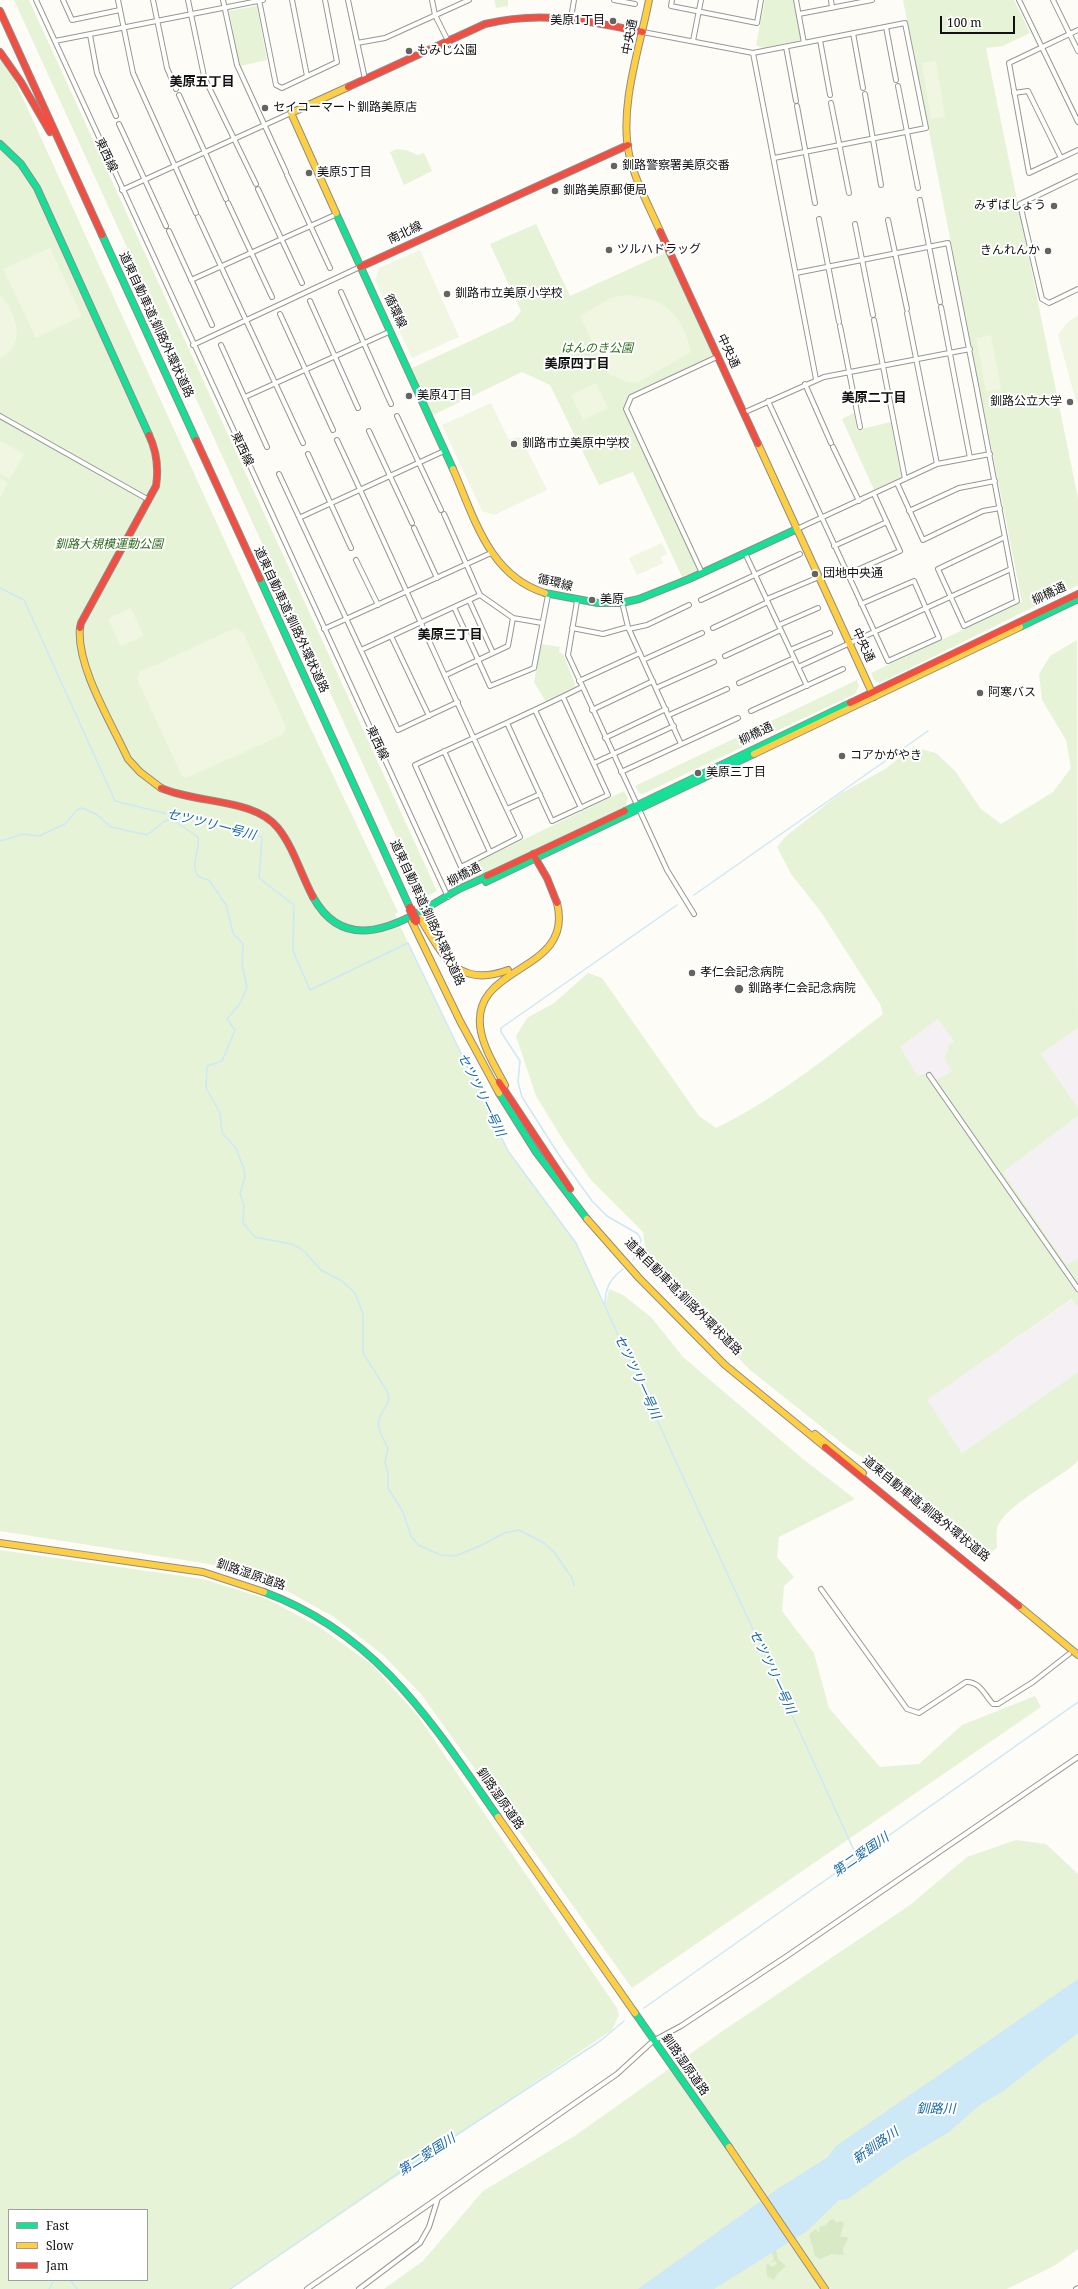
<!DOCTYPE html>
<html>
<head>
<meta charset="utf-8">
<style>
	body { margin:0 }
	#map { position:relative; width:1078px; height:2289px; overflow:hidden; background:#fdfcf7; font-family:"Noto Serif",serif }
	canvas { display:block }
	.legend { position:absolute; left:8px; top:2209px; width:140px; height:72px; box-sizing:border-box; background:#fff; border:1px solid #a0a0a0; margin:0; padding:5px 7px; list-style:none; font-size:12px; color:#111 }
	.legend li { display:flex; align-items:center; gap:8px; height:20px }
	.legend b { width:20px; border:1px solid #a0a0a0 }
	.scale { position:absolute; left:940px; top:16px; width:75px; height:18px; box-sizing:border-box; border:2px solid #111; border-top:0; padding-left:5px; font-size:12px; line-height:14px; white-space:nowrap; color:#111; -webkit-text-stroke:3px #fff; paint-order:stroke }
</style>
</head>
<body>
<div id="map">
<canvas width="1078" height="2289"></canvas>
<ul class="legend">
<li><b style="height:5px;background:#16e098"></b>Fast</li>
<li><b style="height:5px;background:#ffcf43"></b>Slow</li>
<li><b style="height:5px;background:#f24e42"></b>Jam</li>
</ul>
<div class="scale">100 m</div>
</div>
<script>
const c = document.querySelector('canvas').getContext('2d');
c.lineJoin = 'round';
function fillPath(path, color) { c.fillStyle = color; c.fill(path, 'evenodd'); }
function stroke(path, color, width, dash) { c.strokeStyle = color; c.lineWidth = width; c.lineCap = dash ? 'butt' : 'round'; c.setLineDash(dash || []); c.stroke(path); }
function label(font, color, halo, rows, align = 'center') {
  c.font = font + ' "Noto Serif","Noto Sans JP",serif'; c.lineWidth = 4; c.setLineDash([]); c.textBaseline = 'middle'; c.strokeStyle = halo; c.fillStyle = color; for (const [text, x, y, turn = 0] of rows) {
    c.save(); c.translate(x, y); c.rotate((+turn || 0) * Math.PI / 180); c.textAlign = isNaN(turn) ? turn : align; if (halo) c.strokeText(text, 0, 0); c.fillText(text, 0, 0); c.restore();
  }
}
fillPath(new Path2D(`
	M938,1019l16,22 -6,4 -1,8 5,18 -20,11 -14,-6 -18,-29z
	M1078,1028v80l-37,-54z
	M1078,1116v142l-10,8 -65,-94z
	M1073,1299l5,8v65l-116,81 -36,-53z`), '#f5f0f3');
fillPath(new Path2D(`
	M14,0h15l408,891 -13,7z
	M494,0h14v6l-12,2z
	M765,0h28l8,40 -38,8 -7,-3z
	M903,0h111l16,33 -27,13 -17,2 92,450v87l-198,98 -6,-3 -3,-7 151,-71z
	M257,6l10,54 -27,6 -11,-55z
	M0,48l302,662 96,202 -3,2 13,29 100,208 68,92 29,65 4,-19 14,6 28,22 32,40 120,102 52,40 -76,38 -2,20 17,20 -10,9 -2,25 32,42 15,55 51,59 39,-3 43,-39 73,-29 6,11 -409,281 -211,-294 -38,-39 -49,-38 -47,-26 -78,-27 -209,-33z
	M397,149l9,1 12,5 6,-2 8,18 -28,14 -14,-33z
	M536,224l34,72 99,-45 48,106 -86,40 -5,12 76,164 -18,8 -51,-109 -34,13 -49,-100 -28,-13 -93,45 -21,-47 105,-49 8,-10 -31,-67z
	M854,413l3,17 34,-8 10,55 -27,13 -32,-71z
	M1077,640l1,388 -37,26 37,54v8l-75,56 64,93 11,-7v49l-6,-8 -145,101 35,53 116,-81v89c-16,17 -76,45 -81,68 -1,6 0,13 0,19l-7,5 -16,-6 -44,-35 -38,-35 -44,-29 -99,-79 -102,-107 -4,-30 -52,-52 -28,-40 -27,-44 -20,-60 11,-18 27,-15 34,-30 14,5 97,138 17,12c60,-29 114,-73 167,-114l-3,-10 -59,-92 -30,-38 -14,-27 8,-10 53,-42 47,-26 28,-22 23,6 19,18 26,38 20,15 52,-32 18,-24 -5,-28 -24,-40 -3,-26 11,-18zM938,1019l16,22 -6,4 -1,8 -3,4 8,14 -20,11 -7,-8 -7,2 -18,-29z
	M541,644l19,3 -1,5 4,2 12,30v3l-29,15 -12,-20z
	M857,680l2,6 -4,8 -212,100 -4,-1 -4,-7z
	M624,791l4,7 -2,8 -168,80 -8,-3 -4,-6z
	M0,1550l203,29 64,20 51,27 53,38 47,52 199,292 2,7 -7,15 -381,259h-231zM9,2210h138v70h-138z
	M1016,1840l30,4 32,30v375l-24,17 -47,23h-623l39,-28 60,-70 93,-56 148,-105 186,-125 57,-48z`), '#e7f3d7');
fillPath(new Path2D(`
	M831,2219l4,1 1,3 5,-2 3,2 -4,14h7l1,2 -5,10 1,6 -12,-1 -12,5 -5,-3 -6,-21 6,-6 4,3 1,-6h5z
	M776,2250l2,9 8,7 -9,8 -3,6 -7,-4 -1,-11 2,-1 4,3 5,-3 -2,-3 -5,2 4,-4 -2,-6z`), '#d8eac5');
fillPath(new Path2D(`
	M936,61l9,56 -14,2 -9,-56z
	M50,248l32,68 -46,22 -33,-69z
	M420,250l39,87 -47,21 -37,-78 4,-12z
	M0,294c16,19 28,51 0,64z
	M624,295c40,2 59,19 67,57l-54,31 -10,-1 -20,-9 -27,-57 31,-18z
	M1078,315v88l-3,-5 -17,-63 9,-12z
	M991,335l10,54 -15,2 -10,-53z
	M596,383l12,25 -25,12 -12,-25z
	M491,403l18,37 8,-3 4,1 26,52 -53,25 -12,-4 -40,-86z
	M0,441l24,13 -14,25 -10,-5z
	M0,478l8,5 -8,15z
	M662,543l5,11 -6,3 2,6 -26,12 -8,-17z
	M131,608l13,28 -23,10 -13,-27z
	M235,628l8,4 42,92v6l-3,5 -96,43 -4,-2 -45,-97 3,-7z`), '#f0f6e1');
fillPath(new Path2D(`
	M1078,1979v54l-76,59 -21,12 -32,28 -45,27 -56,40 -9,1 -32,31 -93,58h-76l141,-101 49,-31 8,-11z`), '#cde8f7');
fillPath(new Path2D(`
	M765,2195l31,45 -6,4 -31,-45z`), '#fdfcf7');
stroke(new Path2D(`
	M0,588l24,12 91,201 147,36 -3,41 35,27 -1,46 17,39 98,-47 100,208 68,92 281,614
	M0,841l23,-7 16,2 26,-12 12,-14 5,-2 14,6 15,13 36,8 18,-14 7,-2 26,18c3,11 -10,32 2,40 2,2 6,2 9,3l17,25 7,28 10,11 -1,21 5,22 -6,15 -14,17 8,11 -13,31 -15,5 -1,22 14,25 2,20 14,15 8,21 1,8 -5,16 4,13 -1,17 12,14 36,7 7,3 7,5 16,18 21,11 13,12 8,21v39l24,38 2,8c-1,6 -5,9 -7,14 -9,14 2,25 6,36l-3,13 3,11v15l15,24 8,24 7,9 23,10 14,1 27,-11 22,-12 15,-3 25,13 10,9 18,26 2,8
	M694,895l234,-164
	M633,1260l4,-5 4,-15 -3,-6 -31,-18 -15,-15 -33,-46 -37,-58 -4,-15 2,-21 -19,-29v-4l176,-123
	M605,1306c0,-18 4,-26 18,-37
	M644,2008l434,-306
	M70,2280l7,9
	M49,2289l5,-9
	M230,2289l161,-111 209,-137 24,-20`), '#cde8f7', 1.5);
const street = new Path2D(`
	M36,0l412,897
	M63,0l9,20 48,-10
	M118,0l15,73 63,140
	M153,0l14,68 9,21
	M188,0l16,76
	M223,0l14,65 49,107
	M259,0l17,85 6,3 55,-26 -12,-62
	M292,0l15,76
	M348,0l17,79
	M432,0l3,15 13,26
	M614,0l21,4
	M672,0l-1,6 86,17 4,-23
	M796,0l8,43
	M831,0l1,8
	M1019,0l59,122
	M1053,0l25,51
	M799,14l73,-14
	M571,18l3,-18
	M886,27l10,53
	M1078,30l-69,33 20,110 49,-23
	M643,32l110,21 63,326
	M853,33l10,55
	M90,35l7,38 19,43
	M820,40l10,55
	M55,41l208,-41
	M693,41l8,-41
	M357,43l28,-5 84,-38
	M786,47l10,54
	M753,53l152,-30 21,105 -152,30
	M206,81l50,103
	M898,86l20,102
	M1014,93l14,-2 33,67
	M865,94l16,91
	M179,95l47,104
	M831,103l18,90
	M797,106l18,97
	M119,124l47,102
	M287,175l43,93
	M1078,176l-58,28 22,95 7,4 29,-14
	M258,189l44,94
	M122,190l169,-77
	M920,200l20,102
	M228,203l44,94
	M198,217l105,226
	M819,219l20,103
	M888,220l19,89
	M855,224l18,91
	M169,231l43,94
	M796,273l152,-30c24,119 47,239 69,358l-53,25 -26,-57 67,-32
	M191,280l146,-66
	M341,292l50,112
	M310,301l48,107
	M941,307l29,151
	M907,313l30,151
	M280,314l53,116
	M874,320l31,159
	M840,326l20,101
	M193,345l167,-78
	M221,345l46,102
	M805,384l26,59
	M245,397l146,-66
	M768,401l120,260 51,-23 -25,-57 -53,23
	M743,413l81,-36 146,-28
	M0,416l149,84
	M397,416l44,94
	M369,431l43,92
	M337,440c62,132 120,266 183,397l-59,30 -46,-102c55,-26 112,-50 167,-78
	M833,447l26,54
	M308,454l43,94
	M279,474l119,256 60,-28
	M897,483l26,57 60,-29 17,-3
	M909,511l50,-23 36,-7
	M444,514l36,81 33,23 29,5
	M301,517l143,-66
	M414,528l23,50
	M797,529l140,-65 53,-10
	M834,546l53,-24
	M745,553l62,133
	M356,560l22,45
	M702,573l-76,-164 5,-12 86,-40
	M848,574l52,-23 -26,-57
	M767,599l52,-22
	M469,600l24,53
	M701,600l99,-46
	M577,601l-9,54 99,215 27,44
	M622,602l6,25 53,117
	M454,607l36,79 44,-18 14,-73
	M779,625l39,-17
	M572,628l31,6 25,-7
	M713,628l55,-26
	M324,629l167,-76
	M629,629l18,-4 42,-20
	M391,636l38,80
	M361,650l119,-55
	M790,650l40,-17
	M725,656l56,-26
	M643,660l59,-27
	M798,667l213,-98
	M446,675l62,-29 5,-28
	M579,681l61,-28
	M739,683l55,-25
	M656,688l58,-26
	M535,710l46,98
	M592,710l61,-29
	M751,711l92,-42
	M669,715l58,-26
	M507,723l45,98 56,-26 -45,-98
	M605,738l61,-29
	M444,751l46,101
	M594,763l80,-37
	M621,772l117,-54
	M507,809l33,-15
	M929,1075l149,214
	M821,1589l86,120 12,4 47,-31c14,-1 19,14 27,22h5l35,-22 36,-28
	M307,2289l310,-215 36,-33 28,-15 106,-70 291,-199
	M359,2289l61,-46 9,-16 9,-29
	M1076,2289l2,-1`);
const fast = new Path2D(`
	M0,144l21,20 16,24 112,247
	M336,213l117,256
	M102,235l94,205
	M260,579l150,329
	M545,593l53,10h23l18,-4 50,-20 108,-50
	M1020,627l58,-28
	M625,811l225,-108
	M486,882l268,-128
	M313,897c37,67 101,17 146,-8 9,-4 19,-8 28,-13
	M499,1093l37,59 51,67
	M264,1592c114,42 168,131 234,225
	M635,2013l94,134`);
const slow = new Path2D(`
	M649,0c-9,47 -30,106 -20,154 6,27 20,52 31,77
	M336,213l-45,-100 57,-26
	M758,444l116,253
	M453,469c21,48 36,107 92,124
	M80,628c-4,38 32,96 48,131l12,13 21,16
	M754,754l266,-127
	M420,918c23,38 38,71 88,52
	M412,922l48,99 39,72
	M505,1085c-9,-17 -20,-34 -24,-53 -14,-69 94,-57 76,-129
	M587,1219l52,59 86,87 100,82
	M815,1434l48,39
	M0,1543l203,29 61,20
	M1019,1606l59,49
	M498,1817l137,196
	M729,2147l96,142`);
const jam = new Path2D(`
	M0,11l102,224
	M0,52l21,30 29,50
	M348,87l137,-63c58,-14 101,-3 158,8
	M660,231l98,213
	M360,267l268,-122
	M196,440l64,139
	M80,628l1,-5 75,-137c3,-19 1,-34 -7,-51
	M850,703l228,-109
	M161,788c36,16 93,10 117,40 16,20 23,47 35,69
	M533,854l14,24 10,25
	M487,876l138,-65
	M499,1082l71,107
	M825,1447l194,159`);
stroke(street, '#979795', 6);
stroke(fast, '#8e8d8b', 8);
stroke(slow, '#8e8d8b', 8);
stroke(jam, '#8e8d8b', 8);
stroke(street, '#fffffe', 4);
stroke(fast, '#16e098', 6);
stroke(slow, '#ffcf43', 6);
stroke(jam, '#f24e42', 6);
const jamBridge = new Path2D(`
	M410,908l6,13`);
stroke(jamBridge, '#858482', 10, []);
stroke(jamBridge, '#f24e42', 8);
for (const [x, y, r, color] of [
	[613,21,4,"#646362"],
	[409,51,4,"#646362"],
	[265,108,4,"#646362"],
	[614,166,4,"#646362"],
	[309,173,4,"#646362"],
	[555,191,4,"#646362"],
	[1054,206,4,"#646362"],
	[609,250,4,"#646362"],
	[1048,251,4,"#646362"],
	[447,294,4,"#646362"],
	[409,396,4,"#646362"],
	[1070,402,4,"#646362"],
	[514,444,4,"#646362"],
	[815,574,4,"#646362"],
	[592,600,4,"#646362"],
	[980,693,4,"#646362"],
	[842,756,4,"#646362"],
	[698,773,4,"#646362"],
	[692,973,4,"#646362"],
	[739,989,5,"#646362"]
]) { const dot = new Path2D(); dot.arc(x, y, r, 0, 2 * Math.PI); c.fillStyle = color; c.fill(dot); stroke(dot, '#fff', 1.5); }
label('12px', '#111', '#fff', [
	["美原1丁目",605,21,"right"],
	["もみじ公園",417,51],
	["セイコーマート釧路美原店",273,108],
	["釧路警察署美原交番",622,166],
	["美原5丁目",317,173],
	["釧路美原郵便局",563,191],
	["みずばしょう",1046,206,"right"],
	["ツルハドラッグ",617,250],
	["きんれんか",1040,251,"right"],
	["釧路市立美原小学校",455,294],
	["美原4丁目",417,396],
	["釧路公立大学",1062,402,"right"],
	["釧路市立美原中学校",522,444],
	["団地中央通",823,574],
	["美原",600,600],
	["阿寒バス",988,693],
	["コアかがやき",850,756],
	["美原三丁目",706,773],
	["孝仁会記念病院",700,973],
	["釧路孝仁会記念病院",748,989]
], 'left');
label('12px', '#111', '#fff', [
	["中央通",630,37,-79],
	["東西線",106,155,65],
	["南北線",405,233,-25],
	["循環線",395,311,65],
	["道東自動車道;釧路外環状道路",156,325,65],
	["中央通",728,351,65],
	["東西線",242,449,65],
	["循環線",555,583,14],
	["柳橋通",1049,594,-25],
	["道東自動車道;釧路外環状道路",291,620,65],
	["中央通",863,645,65],
	["柳橋通",756,734,-26],
	["東西線",377,743,65],
	["柳橋通",464,875,-28],
	["道東自動車道;釧路外環状道路",427,913,65],
	["道東自動車道;釧路外環状道路",683,1297,45],
	["道東自動車道;釧路外環状道路",926,1509,39],
	["釧路湿原道路",251,1575,19],
	["釧路湿原道路",500,1799,55],
	["釧路湿原道路",685,2065,55]
]);
label('italic 12px', '#2f6b1f', '#fff', [
	["はんのき公園",597,349],
	["釧路大規模運動公園",109,545]
]);
label('bold 13px', '#111', '#fff', [
	["美原五丁目",202,82],
	["美原四丁目",577,364],
	["美原二丁目",874,398],
	["美原三丁目",450,635]
]);
label('italic 13px', '#1768a6', '#fff', [
	["セツツリ一号川",211,825,14],
	["セツツリ一号川",481,1095,64],
	["セツツリ一号川",637,1377,65],
	["セツツリ一号川",772,1672,65],
	["第二愛国川",861,1855,-35],
	["釧路川",936,2109],
	["新釧路川",876,2146,-35],
	["第二愛国川",427,2155,-33]
]);
</script>
</body>
</html>
